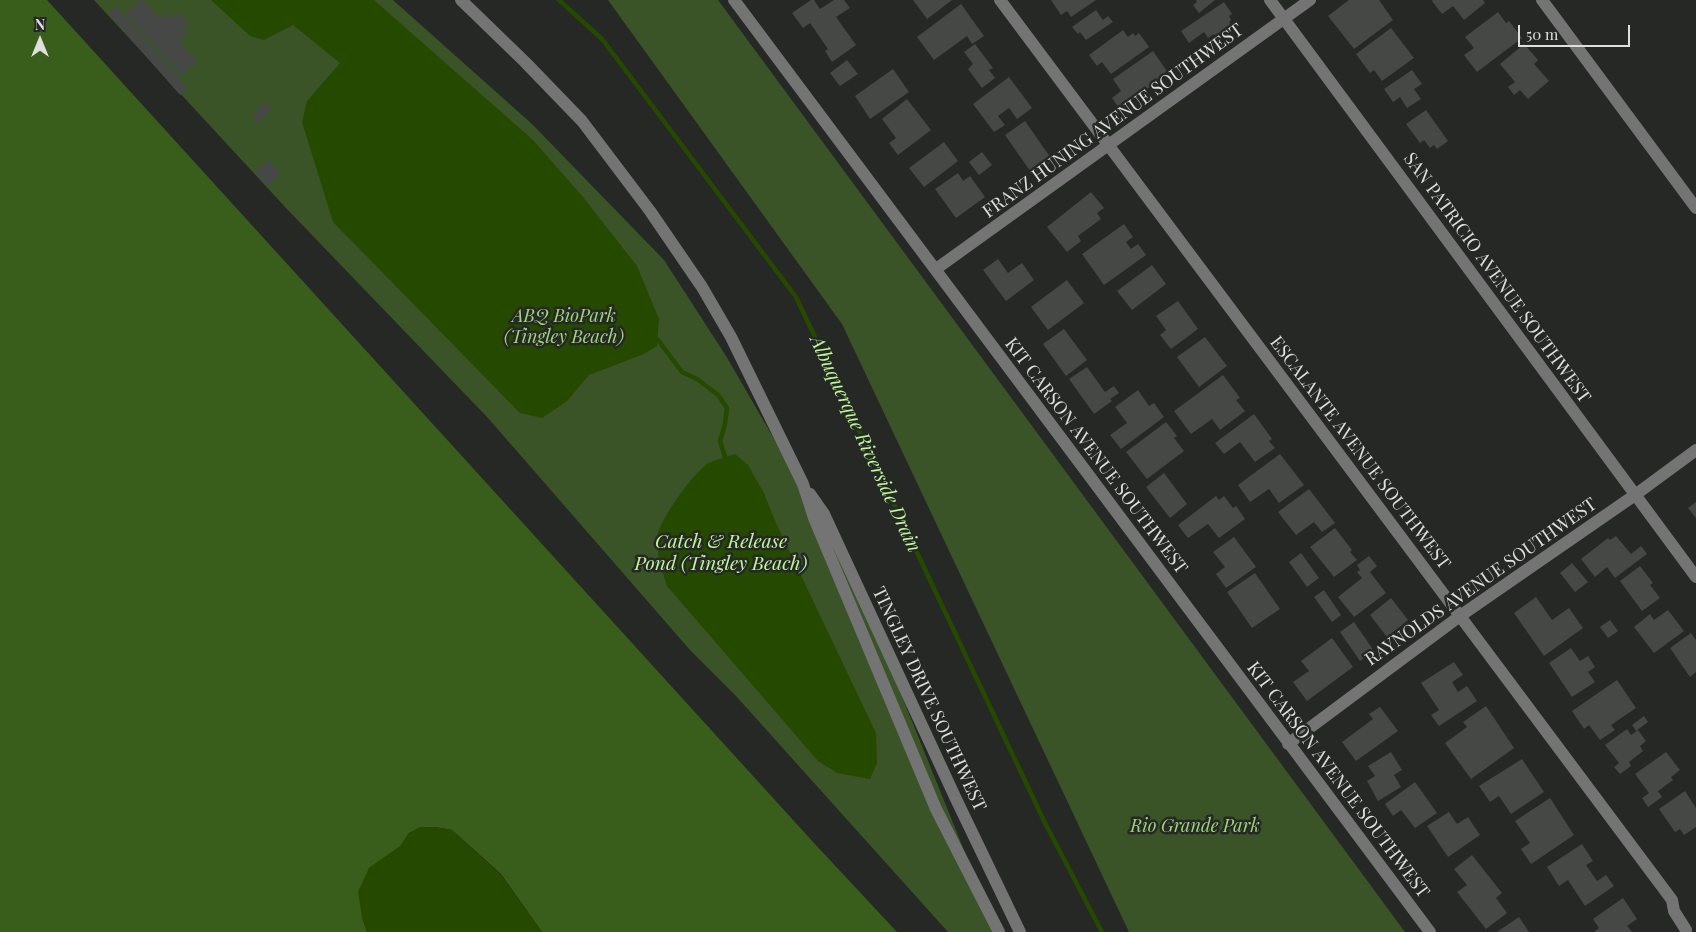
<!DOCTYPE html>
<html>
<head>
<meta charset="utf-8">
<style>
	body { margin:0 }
	#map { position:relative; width:1696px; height:932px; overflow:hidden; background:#262825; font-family:"Playfair Display",serif }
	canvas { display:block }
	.north { position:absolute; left:15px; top:15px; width:50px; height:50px; -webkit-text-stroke:4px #262825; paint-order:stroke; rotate:0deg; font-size:14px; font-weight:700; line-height:20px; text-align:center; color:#dfe0de }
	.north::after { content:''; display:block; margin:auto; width:18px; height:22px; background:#dfe0de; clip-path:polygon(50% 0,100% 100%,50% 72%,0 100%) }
	.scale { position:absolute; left:1518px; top:25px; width:112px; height:22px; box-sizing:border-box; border:2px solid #dfe0de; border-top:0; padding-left:6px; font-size:15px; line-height:18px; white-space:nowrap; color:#dfe0de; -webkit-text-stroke:4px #262825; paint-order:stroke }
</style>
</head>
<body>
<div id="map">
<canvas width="1696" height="932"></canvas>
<div class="north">N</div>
<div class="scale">50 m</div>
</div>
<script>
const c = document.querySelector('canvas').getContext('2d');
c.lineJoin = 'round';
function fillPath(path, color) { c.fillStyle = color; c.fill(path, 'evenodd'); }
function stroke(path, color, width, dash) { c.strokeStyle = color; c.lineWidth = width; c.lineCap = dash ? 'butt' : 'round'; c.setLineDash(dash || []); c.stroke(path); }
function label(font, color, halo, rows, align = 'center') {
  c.font = font + ' "Playfair Display",serif'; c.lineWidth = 5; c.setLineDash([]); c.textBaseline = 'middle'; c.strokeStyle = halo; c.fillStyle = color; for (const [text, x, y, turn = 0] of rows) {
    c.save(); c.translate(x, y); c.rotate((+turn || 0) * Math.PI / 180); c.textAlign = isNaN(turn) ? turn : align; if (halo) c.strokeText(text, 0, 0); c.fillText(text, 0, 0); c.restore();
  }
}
fillPath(new Path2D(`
	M94,0h299l139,124 132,136 62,96 127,219 144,357h-49l-212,-236 -46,-46 -202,-232 -202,-210z
	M608,0h110l687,932h-276l-287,-608z`), '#3a5428');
fillPath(new Path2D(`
	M0,0h47l767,843 83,89h-355l-41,-58 -49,-44 -17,-3 -26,6 -8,13 -32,22 -7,49 5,15h-367z`), '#395e1b');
fillPath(new Path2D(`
	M211,0h163l159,140 50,57 54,69 22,53 -2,27 -13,8 -55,21 -22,26 -25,17 -22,-5 -187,-191 -31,-100 5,-21 33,-38 -47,-38 -29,15 -14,-4z
	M735,454l13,11 16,28 12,30 100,210 1,30 -7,16 -33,-6 -19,-12 -151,-175c-5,-16 -12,-35 -9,-53 4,-16 37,-63 51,-70 8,-4 18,-6 26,-9z
	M420,827h15l17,3 49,45 41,57h-175l-5,-15 -4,-25 11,-24 31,-22 9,-13z`), '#264900');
stroke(new Path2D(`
	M559,0l43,39 194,258 249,526 57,109
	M658,340l24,32 15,7 21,16 9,13 -2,16 -5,17 5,16`), '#264900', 4.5);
fillPath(new Path2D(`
	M141,0h2l17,19 6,-6 6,6 7,-6 10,11 -6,5 4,5 -8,8 18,19 -16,15 -56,-62z
	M811,0h3l6,9 14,-9h10l6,8 -14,9 20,28 -24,17 -7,-11 3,-2 -18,-26 -7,5 -11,-15z
	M913,0h39l-25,19z
	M1051,0h45l-25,17 -4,-6 -6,4z
	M1196,0h19l-16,13 -6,-8 4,-3z
	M1349,0h30l14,20 -39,29 -26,-33z
	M1433,0h50l2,3 -21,17 -11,-14 -11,8 -10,-13z
	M1224,2l8,12 -3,2 2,4 -2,2 4,5 -16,11 -3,-4 -6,4 -4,-6 -15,11 -8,-12z
	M961,4l23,32 -12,8 -5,-8 -33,24 -17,-23z
	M116,6l72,82 -8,7 -72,-82z
	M1096,10l7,10 5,-4 5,6 -27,18 -6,-8 -2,2 -6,-7z
	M1498,12l8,11 3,-2 13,17 -45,34 -13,-17 10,-7 -9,-11z
	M1391,28l23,30 -32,23 -8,-11 -4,3 -14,-19z
	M1123,30l5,7 5,-4 2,3 4,-3 10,14 -38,27 -9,-12 -5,4 -8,-11z
	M975,44l18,24 -4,2 6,8 -13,10 -14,-19 5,-5 -9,-12z
	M1524,44l14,16 -4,4 15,17 -21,18 -8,-9 -6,5 -6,-8 7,-5 -15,-18z
	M1153,51l16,23 -50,34 -7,-10 9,-7 -8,-12z
	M847,60l11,14 -18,12 -10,-13z
	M893,69l16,23 -39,27 -15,-23z
	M1412,70l10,14 -8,5 7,10 -14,9 -7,-11 -7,5 -9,-13z
	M1009,77l23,31 -15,11 -8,-11 -11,8 7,9 -11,7 -21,-28z
	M907,99l24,31 -33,25 -9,-12 7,-5 -14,-19z
	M263,102l8,5 -12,16 -7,-5z
	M1426,110l22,31 -11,8 -3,-4 -4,3 -6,-8 -4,3 -14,-19z
	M1025,121l28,40 -20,14 -28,-40z
	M944,142l14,19 -34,26 -15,-19z
	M982,152l10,13 -13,10 -10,-13z
	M268,160l13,13 -13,13 -13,-14z
	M958,173l5,8 7,-5 15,21 -29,21 -21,-29z
	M1091,192l13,16 -7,5 4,6 -23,17 3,5 -14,11 -20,-25z
	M1124,224l9,13 -7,5 5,7 7,-5 8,11 -42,30 -22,-31z
	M998,259l10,14 14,-10 12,17 -28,21 -23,-31z
	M1152,265l14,19 -34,26 -15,-19z
	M1067,280l17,23 -36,27 -17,-23z
	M1178,301l20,28 -27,20 -11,-14 6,-5 -10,-14z
	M1064,329l23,31 -21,16 -23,-32z
	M1205,337l22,29 -28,21 -22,-30z
	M1087,367l18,25 9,-6 5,7 -9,6 2,2 -18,13 -25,-35z
	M1223,375l17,23 -4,2 9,11 -25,19 -8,-11 -21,15 -17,-23z
	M1138,390l11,16 5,-3 10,14 -43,32 -11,-14 17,-12 -12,-16z
	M1254,414l18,25 -3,2 6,7 -20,14 -15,-20 -16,12 -9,-11z
	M1166,422l11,14 -3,2 10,13 -37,28 -21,-27z
	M1280,454l24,31 -25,18 -10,-14 -19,13 -12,-17z
	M1164,473l23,31 -17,14 -24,-31z
	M1309,489l26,34 -13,9 -8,-10 -18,13 -18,-23z
	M1216,496l3,4 5,-4 9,12 3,-2 9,13 -26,19 -11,-14 -20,14 -10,-13z
	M1696,502v16l-8,-10z
	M1335,528l17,22 -2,2 7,8 -23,17 -24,-30z
	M1616,536l15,18 10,-8 6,8 -32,24 -8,-11 -12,10 -14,-18 27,-21 2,2z
	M1234,537l22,30 -30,21 -10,-14 9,-7 -12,-15z
	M1301,553l18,25 -12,9 -18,-25z
	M1369,556l8,10 -7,6 16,21 -32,24 -16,-20 24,-19 -5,-6 3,-2 -3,-5z
	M1572,563l16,19 -13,10 -15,-19z
	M1640,566l13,17 -3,2 10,13 -18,13 -22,-30z
	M1255,573l25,36 -28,19 -25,-36z
	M1324,590l17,25 -9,7 -18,-25z
	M1536,597l16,23 17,-12 14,20 -39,28 -30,-43z
	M1391,598l17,22 -21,17 -17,-22z
	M1668,610l16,21 -30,22 -20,-26 16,-13 4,6z
	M1610,620l8,11 -10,7 -8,-11z
	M1354,622l20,29 -14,10 -20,-29z
	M1691,633l5,7v32l-6,5 -20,-29z
	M1332,638l21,29 -46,34 -14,-19 16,-11 -8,-10z
	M1571,648l9,13 8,-5 7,11 -7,5 7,10 -23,15 -23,-34z
	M1454,662l9,13 -11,7 6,10 9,-6 10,15 -38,25 -8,-11 8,-5 -18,-27z
	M1617,680l19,28 -25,17 4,5 -15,10 -11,-15 -5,4 -12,-18z
	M1486,706l28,42 -43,31 -26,-36 22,-16 -4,-5z
	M1380,707l18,24 -42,30 -14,-19 31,-23 -4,-5z
	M1644,716l4,6 -12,9 -4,-6z
	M1627,729l4,6 7,-5 8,11 -6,5 3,5 -14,11 2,4 -11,8 -6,-7 5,-4 -14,-18z
	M1391,752l11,18 -8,5 7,12 -23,14 -11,-20 8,-5 -7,-10z
	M1666,752l14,18 -9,7 2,3 -15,11 4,6 -14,10 -6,-9 7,-5 -14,-19z
	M1522,759l22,33 -33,22 -12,-18 -9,6 -11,-16z
	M1415,782l22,31 -22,15 -14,-18 -8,6 -8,-12z
	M1685,791l11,17v19l-12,8 -4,-6 -5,3 -16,-23z
	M1550,798l24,37 -43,29 -10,-15 9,-6 -15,-22z
	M1449,812l8,12 11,-7 12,18 -32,22 -21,-31z
	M1582,844l11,17 -7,4 11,16 9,-6 8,11 -29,20 -17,-26 -9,6 -12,-19z
	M1472,855l30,38 -6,5 11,15 -21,16 -29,-37 10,-7 -13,-16z
	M1623,898l14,21 -10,7 5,6h-38l5,-4 -6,-9z
	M1519,917l10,15h-32z`), '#464845');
stroke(new Path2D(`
	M461,0l64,62 57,59 68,90 52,76 29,50 72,147 11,34 122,291 63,123
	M734,0l696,932
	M1000,0l672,900 2,11 12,19
	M1270,0l426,577
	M1542,0l154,208
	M936,269l374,-269
	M810,494l14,20 132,285 64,133
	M1288,744l172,-128 175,-121 61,-45`), '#737473', 12);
label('18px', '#dfe0de', '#262825', [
	["FRANZ HUNING AVENUE SOUTHWEST",1113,121,-36],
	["SAN PATRICIO AVENUE SOUTHWEST",1497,278,54],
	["ESCALANTE AVENUE SOUTHWEST",1360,453,53],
	["KIT CARSON AVENUE SOUTHWEST",1096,456,53],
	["RAYNOLDS AVENUE SOUTHWEST",1481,582,-35],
	["TINGLEY DRIVE SOUTHWEST",929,699,65],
	["KIT CARSON AVENUE SOUTHWEST",1338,780,53]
]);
label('italic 18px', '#9fd67a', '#262825', [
	["ABQ BioPark",564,316],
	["(Tingley Beach)",564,337],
	["Rio Grande Park",1195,826]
]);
label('italic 19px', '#bff79a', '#262825', [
	["Albuquerque Riverside Drain",865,444,65],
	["Catch & Release",721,542],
	["Pond (Tingley Beach)",721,564]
]);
</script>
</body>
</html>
